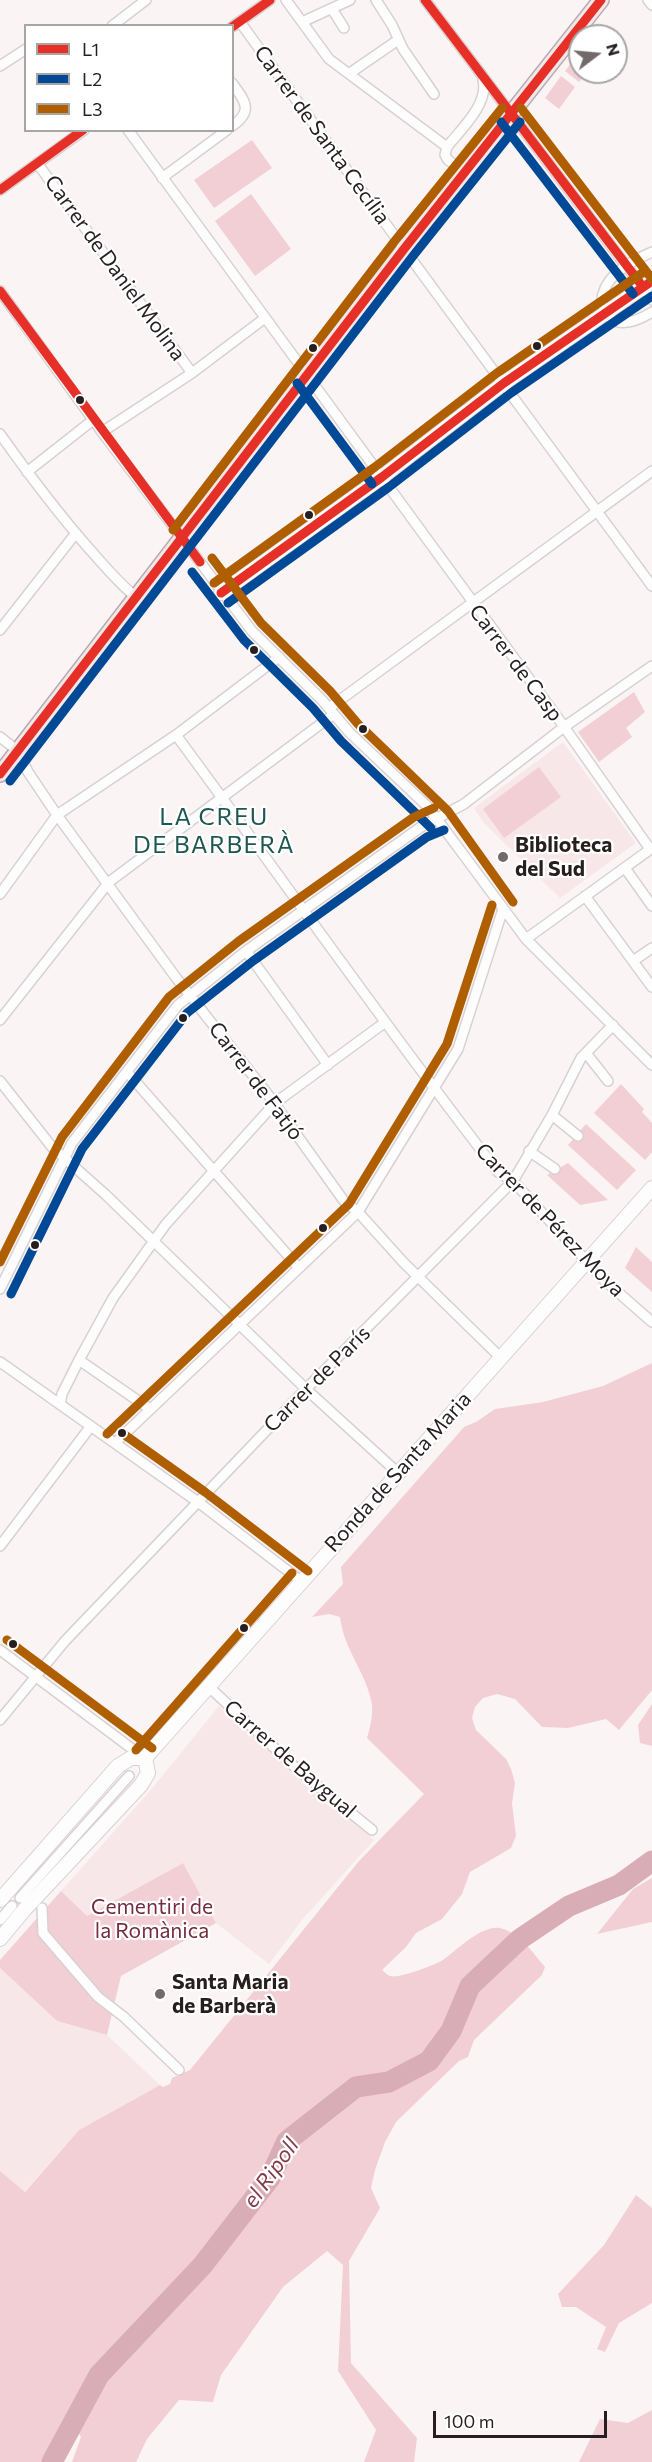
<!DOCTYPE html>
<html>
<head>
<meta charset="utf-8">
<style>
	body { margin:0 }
	#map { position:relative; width:652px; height:2462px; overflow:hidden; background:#fbf4f5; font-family:Commissioner,sans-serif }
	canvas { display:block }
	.legend { position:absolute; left:24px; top:24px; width:210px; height:108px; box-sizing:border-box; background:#fff; border:2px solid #a8a5a5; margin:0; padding:8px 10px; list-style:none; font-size:18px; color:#261e1f }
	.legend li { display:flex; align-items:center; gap:12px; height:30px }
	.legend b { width:30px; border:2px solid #a8a5a5 }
	.north { position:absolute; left:568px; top:24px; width:60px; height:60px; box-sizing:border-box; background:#fff; border:2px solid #a8a5a5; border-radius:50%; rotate:74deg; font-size:16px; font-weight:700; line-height:24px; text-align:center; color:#261e1f }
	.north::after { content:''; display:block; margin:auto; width:21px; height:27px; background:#71696a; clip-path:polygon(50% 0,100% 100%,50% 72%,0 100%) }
	.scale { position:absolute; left:433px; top:2411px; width:174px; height:27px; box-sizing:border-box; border:3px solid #261e1f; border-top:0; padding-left:8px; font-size:18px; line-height:21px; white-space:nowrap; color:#261e1f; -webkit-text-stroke:4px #fff; paint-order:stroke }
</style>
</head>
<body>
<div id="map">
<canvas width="652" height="2462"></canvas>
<ul class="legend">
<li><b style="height:8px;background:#e63027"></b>L1</li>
<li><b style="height:8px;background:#004996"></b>L2</li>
<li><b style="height:8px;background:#b05f00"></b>L3</li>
</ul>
<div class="north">N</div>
<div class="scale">100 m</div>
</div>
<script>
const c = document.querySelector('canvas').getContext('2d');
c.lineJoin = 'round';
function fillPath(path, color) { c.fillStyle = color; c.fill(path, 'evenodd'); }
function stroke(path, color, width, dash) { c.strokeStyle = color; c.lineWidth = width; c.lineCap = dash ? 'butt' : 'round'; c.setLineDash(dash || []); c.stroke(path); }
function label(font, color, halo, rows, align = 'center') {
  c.font = font + ' Commissioner,sans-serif'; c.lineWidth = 4.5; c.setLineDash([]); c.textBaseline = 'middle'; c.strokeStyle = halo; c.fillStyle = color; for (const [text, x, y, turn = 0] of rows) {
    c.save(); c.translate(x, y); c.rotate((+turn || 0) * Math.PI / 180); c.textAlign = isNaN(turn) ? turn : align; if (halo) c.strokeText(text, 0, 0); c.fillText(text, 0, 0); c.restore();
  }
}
fillPath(new Path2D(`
	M563,742l73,101 -76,55 -77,-76 -9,-14z
	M219,1706l113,103 3,-4 39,35 -72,80 -33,44 -53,-41 -33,-60 -96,53 -26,-25 89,-100z
	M0,1968l57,53 50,14 53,50 -81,45 -55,62 -24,-21z`), '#f8e7e9');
fillPath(new Path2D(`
	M580,51v21h7l-8,10 -14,-11z
	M561,76l14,11 -16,22 -14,-11z
	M252,140l20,28 -58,40 -20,-28z
	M251,194l40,55 -36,27 -40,-55z
	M634,692l11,20 -19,16 6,9 -33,25 -21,-30z
	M539,767l22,30 -57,41 -21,-29z
	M621,1084l23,25 -2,3 10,11v29l-7,8 -51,-47z
	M586,1124l50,46 -19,20 -49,-45z
	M568,1163l40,37 -28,5 -33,-30z
	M636,1247l16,15v30l-27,-24z
	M652,1363v327l-33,40 -13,-11 -38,9 -26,-1 -27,-28 -18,-5 -14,4 -8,9 -3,11 4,12 30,29 5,10 4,14 -3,20 4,33 -5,12 -41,24 -8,22 -20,25 -26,14 -10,14 -24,23c3,2 5,5 8,6 8,3 45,-11 53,-16 14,-10 38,-35 57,-32 19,4 33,25 45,39l-3,8 -68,65 -6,17 -9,4 -63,61 -11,20 -10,28 -4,18 9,20 -31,53 2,102 66,75 -3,24h-50l12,-32 -38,-59 5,-106 -16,-14 -44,36 -62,88 -8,27 -34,-2 -32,39 -11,23h-64l9,-25 -11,-18 -23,43h-47v-291l25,21 54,-62 81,-45 3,2 7,-3 2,-6 18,-8 169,-209 65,-67 -57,-56c3,-10 6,-22 5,-33 -5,-32 -28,-54 -32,-88l-11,-3 -17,3 31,-33 -2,-17 123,-140 12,-5 19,-13 48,-7 60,-16z
	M652,1704v42l-12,-3 -2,-18z
	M183,1863l33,60 -95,53 -14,59 -50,-14 -57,-53v-8l61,-69 26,25z
	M652,1878v44l-55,12 36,-45z
	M636,2195l16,13v95l-33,20 -14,29 -8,-3 9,-22 -30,-20h-14l-4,-13 46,-49z
	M652,2410v52h-73l21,-43 28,4z`), '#f1cfd5');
stroke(new Path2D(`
	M52,2462l47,-87 103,-109 68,-88 17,-37 69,-54 33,-5 40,-21 22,-30 19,-45 50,-47 49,-33 50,-21 33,-24`), '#d9adb5', 21);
const street = new Path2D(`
	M286,0l43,59 118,88 -2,8 3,5 18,13
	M376,0l16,25 11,24 31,45
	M425,0l227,300
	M648,0l4,5
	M332,9l12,19
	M240,22l164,227 248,337
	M302,22l48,-22
	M112,26l34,-26
	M232,27l38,-27
	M0,66l26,-17
	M350,73l48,-33
	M232,83c13,18 22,28 0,43
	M128,130l432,591 90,128
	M447,147c14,-18 42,-43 36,-67
	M37,163l155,210
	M162,178l65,-48
	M0,190l84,-60
	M652,252c-18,8 -44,21 -49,42 -2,5 -1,9 1,14 9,23 32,14 48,4
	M0,291l102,141 150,199 70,69 27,32 79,75 98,132 126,126
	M102,432l90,-59 73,-55
	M0,434c27,38 55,75 85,110 17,19 32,38 52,54
	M27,472l66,-52
	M0,630l76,-97
	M329,708l323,-237
	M176,735c108,146 211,294 322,437l15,9 90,98 49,43
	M0,737l18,14 10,21 29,43 120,164 92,117 75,105 14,11 46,51 96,94
	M625,868l27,38
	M0,894l57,-79 119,-80 103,-78
	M585,896l67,91
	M526,939l126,-91
	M246,951l82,114
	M633,961l19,-13
	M0,1020l109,-138 225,-168
	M586,1053l22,28
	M127,1072l172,196
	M0,1081l52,66 54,48 200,194 91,83
	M552,1115l26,21
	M529,1151l26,18
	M0,1289l72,-146 106,-138 68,-54 175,-124 43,-23 100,-77 88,-61
	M79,1360l71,49
	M0,1362l198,140 103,79
	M60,1404l2,-10 17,-34 34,-62 53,-74 109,-121 109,-80
	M115,1443l243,-231 100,-163 45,-140
	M0,1546l91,-120
	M0,1650l143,107
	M208,1686l88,82 76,62
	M0,1720l65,-79 241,-252 207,-208 39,-66 29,-57 32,-33
	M20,1898l109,-122
	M42,1908l1,25 55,64 26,20 55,53
	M0,1920l12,-14`);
const secondary = new Path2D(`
	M221,593l161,-116 122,-94 148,-102
	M145,1758l507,-570
	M0,1900l118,-134 13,-8h14
	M0,1939l25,-30 116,-124 7,-12 -3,-15`);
const primary = new Path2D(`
	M0,774l404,-525 197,-249`);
stroke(street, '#d8d1d2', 12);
stroke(secondary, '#d8d1d2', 16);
stroke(primary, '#baaaad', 18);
stroke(street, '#fefdfe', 9);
stroke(secondary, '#fefdfe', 14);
stroke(primary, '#f0e8ea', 15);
stroke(new Path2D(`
	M425,0l218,287
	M232,27l38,-27
	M0,190l83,-60
	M0,291l200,271
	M221,593l161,-116 122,-94 148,-102
	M0,774l404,-525 197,-249`), '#e63027', 9);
stroke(new Path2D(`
	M501,122l132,172
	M297,383l75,101
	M192,572l52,68 69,68 28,33 90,87
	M228,603l161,-116 122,-94 141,-97
	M10,781l403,-525 107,-134
	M11,1294l71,-145 105,-136 66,-52 174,-124 17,-7`), '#004996', 9);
stroke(new Path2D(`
	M521,108l131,171
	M173,530l221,-288 108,-134
	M212,558l49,65 69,68 28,33 90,87 65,91
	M214,583l161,-116 122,-94 148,-102
	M0,1262l62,-125 107,-140 70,-56 175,-124 20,-9
	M122,1433l83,59 103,79
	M107,1434l242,-230 98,-160 45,-139
	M7,1640l145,108
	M136,1750l156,-177`), '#b05f00', 9);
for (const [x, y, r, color] of [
	[537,346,5,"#261e1f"],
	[313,348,5,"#261e1f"],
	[80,400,5,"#261e1f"],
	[309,515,5,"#261e1f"],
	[254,650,5,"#261e1f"],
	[363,729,5,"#261e1f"],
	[503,857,6,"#71696a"],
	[183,1018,5,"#261e1f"],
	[323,1228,5,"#261e1f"],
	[35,1245,5,"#261e1f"],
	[122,1433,5,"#261e1f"],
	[244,1628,5,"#261e1f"],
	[13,1644,5,"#261e1f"],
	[160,1994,6,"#71696a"]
]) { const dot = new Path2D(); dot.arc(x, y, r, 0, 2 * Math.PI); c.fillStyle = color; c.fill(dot); stroke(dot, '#fff', 2); }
label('21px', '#261e1f', '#fff', [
	["Carrer de Santa Cecília",322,135,54],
	["Carrer de Daniel Molina",115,268,54],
	["Carrer de Casp",516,663,53],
	["Carrer de Fatjó",256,1081,53],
	["Carrer de Pérez Moya",550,1220,46],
	["Carrer de París",317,1379,-45],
	["Ronda de Santa Maria",398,1472,-48],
	["Carrer de Baygual",290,1759,41]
]);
label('bold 21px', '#261e1f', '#fff', [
	["Biblioteca",515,845],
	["del Sud",515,869],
	["Santa Maria",172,1982],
	["de Barberà",172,2006]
], 'left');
label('21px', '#742c3f', '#fff', [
	["Cementiri de",152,1907],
	["la Romànica",152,1931]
]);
label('italic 22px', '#853b4d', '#fff', [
	["el Ripoll",271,2173,-55]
]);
c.letterSpacing = '1.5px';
label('24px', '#1d5751', '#fff', [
	["LA CREU",214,817],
	["DE BARBERÀ",214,845]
]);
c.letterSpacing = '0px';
</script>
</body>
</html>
